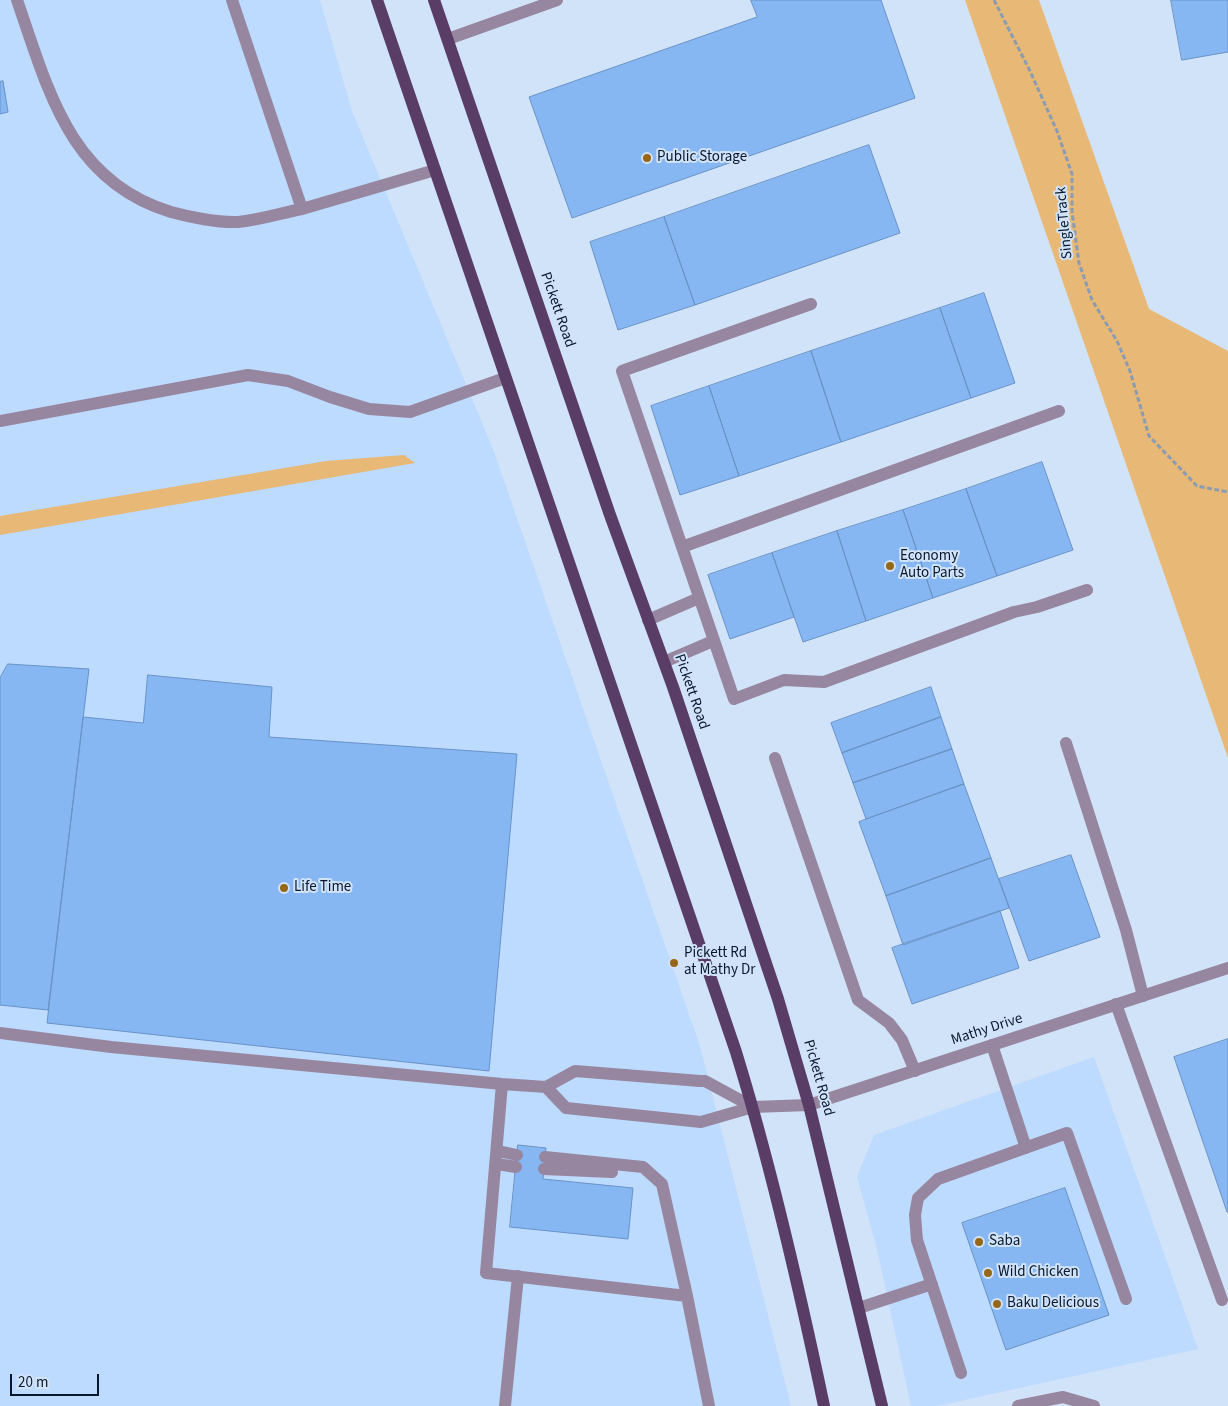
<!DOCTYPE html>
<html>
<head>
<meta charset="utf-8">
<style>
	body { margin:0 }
	#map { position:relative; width:1228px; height:1406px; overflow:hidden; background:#d1e3f9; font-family:"Source Sans 3",sans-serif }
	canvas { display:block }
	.scale { position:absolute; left:10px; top:1374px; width:89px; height:22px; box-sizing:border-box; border:2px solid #08182c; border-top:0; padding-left:6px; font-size:15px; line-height:18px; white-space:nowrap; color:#08182c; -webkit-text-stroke:4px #d1e3f9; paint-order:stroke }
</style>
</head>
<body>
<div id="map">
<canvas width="1228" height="1406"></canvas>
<div class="scale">20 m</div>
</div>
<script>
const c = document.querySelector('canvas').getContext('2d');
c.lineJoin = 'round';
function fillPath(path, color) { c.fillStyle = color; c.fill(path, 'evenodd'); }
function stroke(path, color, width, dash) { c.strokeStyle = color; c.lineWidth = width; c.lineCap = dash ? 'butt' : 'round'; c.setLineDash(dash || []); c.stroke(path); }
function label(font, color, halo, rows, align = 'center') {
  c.font = font + ' "Source Sans 3",sans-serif'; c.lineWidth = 4; c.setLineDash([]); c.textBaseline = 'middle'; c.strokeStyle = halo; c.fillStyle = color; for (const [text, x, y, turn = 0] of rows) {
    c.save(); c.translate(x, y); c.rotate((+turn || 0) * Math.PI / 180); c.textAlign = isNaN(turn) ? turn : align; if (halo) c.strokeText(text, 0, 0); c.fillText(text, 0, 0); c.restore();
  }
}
fillPath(new Path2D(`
	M0,0h320l32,111 141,338 207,597 91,360h-791z
	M1094,1057l104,292 -261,57h-26l-34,-157 -20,-72 17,-42z`), '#bddaff');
fillPath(new Path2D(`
	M965,0h74l110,309 79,42v407z
	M404,455l11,8 -415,72v-19l326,-55z`), '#e8b876');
const building = new Path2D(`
	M751,0h130l34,98 -343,120 -43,-121 228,-80z
	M1171,0h57v52l-46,8z
	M3,81l5,31 -8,2v-32z
	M869,145l31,88 -205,72 -31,-88z
	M664,217l31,88 -77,25 -28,-88z
	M984,293l31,90 -44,15 -31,-90z
	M940,308l31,90 -130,44 -30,-91z
	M811,351l30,91 -102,34 -30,-90z
	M709,386l30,90 -59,19 -29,-89z
	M1042,462l31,88 -76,26 -31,-87z
	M966,489l31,87 -64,22 -30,-88z
	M903,510l30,88 -67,23 -29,-90z
	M837,531l29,90 -63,21 -31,-89z
	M772,553l22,64 -64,22 -22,-64z
	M8,664l81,5 -41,341 -48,-5v-327z
	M148,675l124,12 -3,50 248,17 -28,317 -442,-48 36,-306 60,6z
	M931,687l10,30 -99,36 -11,-30z
	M941,717l11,32 -99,34 -11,-30z
	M952,749l12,35 -98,35 -13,-36z
	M964,784l27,74 -105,38 -27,-74z
	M1071,855l29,82 -71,24 -30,-82z
	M991,858l18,50 -106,37 -17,-49z
	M1000,911l19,57 -107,36 -20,-56z
	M1228,1039v173h-1l-53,-155z
	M518,1145l28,3 -3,31 90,9 -5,51 -118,-12z
	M1065,1188l44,127 -103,35 -44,-127z`);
fillPath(building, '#86b7f3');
stroke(building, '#6992c6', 1);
stroke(new Path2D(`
	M994,0l35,69 28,62 15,43v38l7,51 13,37 25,41 13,30 19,65 48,50 31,6`), '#8a9cb1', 3, [5, 2.5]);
stroke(new Path2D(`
	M17,0c31,89 52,181 154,212 18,5 48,11 67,10 22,-2 43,-9 64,-13
	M232,0l70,209 133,-39
	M448,39l109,-39
	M811,304l-189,67 112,328 50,-19 40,2 190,-70 23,-5 50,-17
	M0,421l248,-46 40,6 42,16 39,12 41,3 95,-34
	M682,547l377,-136
	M648,620l51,-22
	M664,662l49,-21
	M1066,743l60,187 17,66
	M775,758l83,242 31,23 13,17 13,31
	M1116,1004l106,296
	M0,1033l111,14 391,37 44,3 29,-16 125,10h5l48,26
	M992,1045l34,103
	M502,1084l-16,189 201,23 22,110
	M546,1087l20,21 135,14 52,-15
	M498,1151l19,4
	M545,1157l98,10 19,17 25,112
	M497,1164l19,3
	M544,1169l68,3
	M859,1308l73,-24
	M961,1373l-44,-133 -2,-25 3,-17 20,-19 129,-46 59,166
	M505,1406l13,-130
	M1018,1406l45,-9 31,9`), '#97869f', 12);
stroke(new Path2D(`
	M753,1107l56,-2 419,-137`), '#97869f', 12);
stroke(new Path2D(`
	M377,0l359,1052c36,117 63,235 88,354
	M434,0l176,515 63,172 105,312 31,106 73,301`), '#593d67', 12);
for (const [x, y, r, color] of [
	[647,158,5,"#976718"],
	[890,566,5,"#976718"],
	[284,888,5,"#976718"],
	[674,963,5,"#976718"],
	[979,1242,5,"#976718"],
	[988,1273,5,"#976718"],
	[997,1304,5,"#976718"]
]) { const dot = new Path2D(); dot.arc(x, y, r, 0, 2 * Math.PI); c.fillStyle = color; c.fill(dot); stroke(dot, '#d1e3f9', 2); }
label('15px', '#08182c', '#d1e3f9', [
	["Public Storage",657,158],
	["Economy",900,557],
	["Auto Parts",900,574],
	["Life Time",294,888],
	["Pickett Rd",684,954],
	["at Mathy Dr",684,971],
	["Saba",989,1242],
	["Wild Chicken",998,1273],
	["Baku Delicious",1007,1304]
], 'left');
label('15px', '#08182c', '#d1e3f9', [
	["SingleTrack",1065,223,-95],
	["Pickett Road",557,310,71],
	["Pickett Road",691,692,71],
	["Mathy Drive",987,1030,-18],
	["Pickett Road",818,1078,74]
]);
</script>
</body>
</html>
